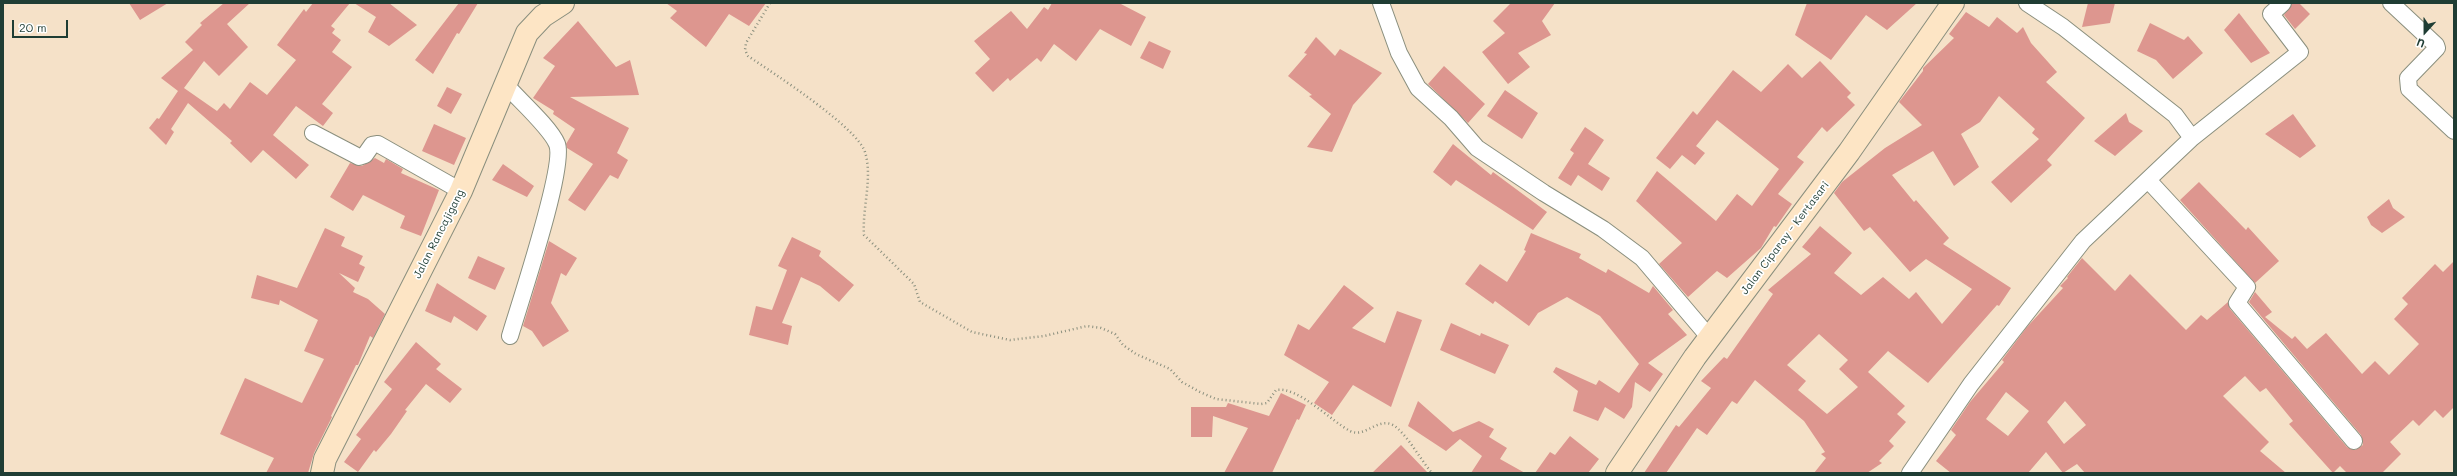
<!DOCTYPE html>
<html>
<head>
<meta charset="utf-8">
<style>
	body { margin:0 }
	#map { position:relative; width:2457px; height:476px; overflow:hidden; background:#f5e1c8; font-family:Mali,sans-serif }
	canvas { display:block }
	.frame { position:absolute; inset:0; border:4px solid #1f3d34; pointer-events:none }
	.north { position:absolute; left:2405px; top:12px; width:40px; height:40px; -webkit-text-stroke:3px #fff; paint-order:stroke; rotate:201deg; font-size:11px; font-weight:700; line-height:16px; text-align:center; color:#1f3d34 }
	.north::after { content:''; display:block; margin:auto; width:14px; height:18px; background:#1f3d34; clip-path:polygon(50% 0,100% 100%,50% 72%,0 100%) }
	.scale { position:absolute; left:12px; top:20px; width:56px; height:18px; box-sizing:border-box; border:2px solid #1f3d34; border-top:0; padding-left:5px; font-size:12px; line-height:14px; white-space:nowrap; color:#1f3d34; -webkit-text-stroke:3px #fff; paint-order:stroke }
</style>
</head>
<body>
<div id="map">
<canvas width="2457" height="476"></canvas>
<div class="frame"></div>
<div class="north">U</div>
<div class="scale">20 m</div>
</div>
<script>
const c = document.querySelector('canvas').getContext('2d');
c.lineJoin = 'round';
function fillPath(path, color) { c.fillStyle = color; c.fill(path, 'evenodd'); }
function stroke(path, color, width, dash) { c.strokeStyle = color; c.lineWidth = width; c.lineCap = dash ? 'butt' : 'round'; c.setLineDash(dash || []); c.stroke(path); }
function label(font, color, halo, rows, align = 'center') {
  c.font = font + ' Mali,sans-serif'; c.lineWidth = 3.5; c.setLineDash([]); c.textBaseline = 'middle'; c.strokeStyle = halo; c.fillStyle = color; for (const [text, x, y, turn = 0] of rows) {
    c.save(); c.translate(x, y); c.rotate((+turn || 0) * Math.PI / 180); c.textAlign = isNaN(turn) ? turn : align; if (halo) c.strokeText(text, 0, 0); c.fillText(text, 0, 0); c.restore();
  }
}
fillPath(new Path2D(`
	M129,3h39l-28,17z
	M224,3h26l-23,21 21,23 -29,29 -15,-15 -20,27 33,23 7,-8 6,6 20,-27 17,13 29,-35 -19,-15 27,-36 2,3 7,-9h37l-19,23 4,3 -3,4 9,7 -9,12 20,15 -30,37 11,9 -10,13 -27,-20 -23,29 36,30 -13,14 -33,-29 -12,13 -21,-20 2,-2 -44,-38 -17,26 3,3 -8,13 -17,-17 8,-10 2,1 19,-28 -17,-13 32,-28 -8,-8 17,-17 -2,-2z
	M354,3h35l28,22 -28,21 -21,-14 8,-15z
	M459,3h19l-19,31 -2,-1 -24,41 -18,-14z
	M666,3h100l-17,23 -20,-12 -23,33 -36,-29 7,-7z
	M1052,3h67l27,14 -15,29 -31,-17 -24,32 -22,-17 -13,18 -4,-4 -27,23 -2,-3 -15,14 -18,-19 15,-14 -16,-18 37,-30 16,18 17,-22 4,3z
	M1511,3h44l-13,18 9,14 -33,18 12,14 -22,17 -26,-32 23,-19 -12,-12z
	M1807,3h110l-30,27 -21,-15 -35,45 -36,-25z
	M2088,3h27l-5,20 -28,4z
	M2292,3h7l11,11 -15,15 -11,-14z
	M1966,12l23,15 8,-10 20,16 6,-6 8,16 26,29 -11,10 39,36 -38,42 5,5 -41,38 -20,-21 48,-43 -7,-6 3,-4 -36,-33 -19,26 -19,12 18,33 -25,19 -21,-35 -41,24 22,27 2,-2 33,38 -6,6 68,44 -12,18 -2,-1 -69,78 -40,-32 -20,21 37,34 -8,8 9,8 -17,19 5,5 -15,15 3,2 -15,10h-53l12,-15 -5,-4 4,-2 -21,-31 -49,-41 -18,24 -5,-3 -25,34 -10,-7 -31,45h-22l32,-48 3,2 32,-39 -10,-7 23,-24 3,2 46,-65 -5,-4 43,-36 -9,-7 18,-21 32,27 -18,20 27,22 22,-18 26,22 7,-7 26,32 30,-35 -46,-30 -16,13 -40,-45 -6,4 -30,-38 8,-11 43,-34 37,-23 -23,-23 24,-31v-3l31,-30 -5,-4zM1819,334l29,26 -9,9 19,18 -31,27 -29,-24 8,-9 -19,-16z
	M2239,13l31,40 -19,10 -27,-33z
	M578,21l38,46 14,-7 9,35 -69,2 59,31 -12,25 11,7 -10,19 -8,-4 -25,36 -17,-11 25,-36 -26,-16 -1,-4 9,-15 -22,-15 1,-3 -21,-13 22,-32 -12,-8z
	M2150,23l34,17 4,-4 15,17 -30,26 -17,-19 -19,-9z
	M1316,37l19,19 5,-7 42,24 -29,32 -21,47 -25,-5 24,-33 -22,-18 3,-1 -24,-19 19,-22 -3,-1z
	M1149,41l22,10 -8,18 -23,-11z
	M1820,61l31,32 -4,4 8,8 -28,27 -5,-5 -25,30 7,5 -26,32 14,10 -16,23 -2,-1 -13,22 -34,30 -10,-7 -29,26 -29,-33 23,-21 -46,-42 21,-30 59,50 21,-27 15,12 27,-37 -62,-49 -21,26 9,7 -10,12 -13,-10 -12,14 -14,-11 37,-47 4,4 36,-45 28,22 27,-28 14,14z
	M1444,66l41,38 -17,19 -40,-39z
	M447,87l15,7 -11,20 -14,-8z
	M1505,90l33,23 -16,26 -35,-23z
	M2126,113l3,9 14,9 -28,25 -21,-15z
	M2293,114l23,32 -16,12 -35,-24z
	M434,124l32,14 -12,27 -32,-14z
	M1585,127l19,13 -16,24 22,14 -8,13 -24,-16 -7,11 -13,-8 16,-25 -4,-3z
	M1453,144l38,31 2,-3 54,40 -14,18 -77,-50 -5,6 -18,-14z
	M375,158l9,5 2,-4 17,10 -2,4 38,17 -18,46 -21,-8 5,-12 -42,-21 -10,16 -23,-14 20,-34 12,3z
	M503,164l31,22 -7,11 -35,-17z
	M2199,182l47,48 2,-3 31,34 -24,22 -75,-83z
	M2389,199l4,9 12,9 -23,16 -11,-8 -4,-8z
	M325,228l20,9 -4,9 22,10 -4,8 6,3 -7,15 -19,-9 16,15 -2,4 15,7 17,15 -12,24 -3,-2 -12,29h-2l-25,51 1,1 -18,36 -6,20h-42l8,-15 -54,-24 25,-56 57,25 22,-44 -20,-8 14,-31 -38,-20 -1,5 -28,-7 6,-23 40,13z
	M1531,233l50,21 -2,4 27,15 2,-4 41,24 4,-7 20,24 -5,4 19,21 -39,28 15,11 -13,18 -15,-10 -3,25 -8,12 -19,-12 -7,14 -25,-10 5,-20 -25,-19 3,-5 40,18 3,-5 20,13 20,-29 -39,-48 -33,-19 -29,16 -9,13 -34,-25 -2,3 -28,-20 15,-20 27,18 19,-31 -2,-1z
	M792,237l29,14 -2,5 35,29 -15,17 -19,-16 -19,-9 -19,46 10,3 -4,19 -39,-10 7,-29 16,4 15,-40 -9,-4z
	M549,241l28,17 -11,18 -5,-3 -10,30 18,28 -26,16 -11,-16 -9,-5z
	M478,256l27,12 -10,22 -27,-12z
	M2082,258l33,33 15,-17 56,56 15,-15 6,5 21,-18 2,7 117,138 8,3 8,-5 -2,-10 -112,-133 6,-10 17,20 -7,5 27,22 3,-3 12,13 19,-16 36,41 13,-13 14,14 30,-31 -25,-25 14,-15 -6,-6 33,-34 8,8 11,-11v146l-11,11 -8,-8 -16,16 -6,-6 -23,22 11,12 -19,19h-35l-7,-7 -7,7 -44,-49 4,-3 -27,-33 -6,4 -15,-16 -22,20 46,46 -9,9 26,22h-201l-8,-9 -14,9 -17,-21 -18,21h-77l-15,-12 20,-26 -5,-5 19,-28 34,-40 -2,-2 25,-33 36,-39 -3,-2 8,-8 -1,-1zM2006,392l23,19 -21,25 -22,-17zM2065,401l21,24 -22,19 -17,-22z
	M437,283l50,33 -10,15 -23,-15 -3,7 -26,-12z
	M1344,285l30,23 -22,20 33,15 12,-32 25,9 -31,87 -38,-22 -21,30 -18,-12 15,-21 -45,-27 14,-31 11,6z
	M1451,323l29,13 1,-3 28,12 -14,29 -55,-24z
	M416,342l25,22 -5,5 26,20 -12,14 -24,-19 -21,26 2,1 -16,23 -15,18 -2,-2 -16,22 -14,-10 17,-23 -5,-4 36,-46 -8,-7z
	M1281,393l25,12 -7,15 -2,-1 -25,54h-48l24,-45 -35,-12 -1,21h-21v-30h35l2,-4 41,13z
	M1418,401l35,31 26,-11 15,8 -5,8 18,11 -7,11 25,14h-54l11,-17 -22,-17 -14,12 -38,-25z
	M1570,436l29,23 -11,14h-53l15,-21 5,3z
	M1401,445l27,28h-56z`), '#dd968f');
const minor = new Path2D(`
	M1381,3l18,50 19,35 33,30 26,30 67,45 59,36 39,29 67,79
	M2391,3l45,42 1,3 -29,30 1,11 45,42
	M505,84c13,15 45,43 52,60 9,22 -38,161 -47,192
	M313,133l46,24 6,-2 7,-10 6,-1 83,47
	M2192,138l108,-86 -29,-38 12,-11
	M2148,180l99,107 -10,16 117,138
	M1910,473l61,-89 112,-143 109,-103 -17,-23 -112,-88 -36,-24`);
const secondary = new Path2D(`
	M322,473l3,-14 136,-268 66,-158 16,-17 20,-13
	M1617,473l78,-116 154,-205 104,-149`);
stroke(minor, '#8a8f7e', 18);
stroke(secondary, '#8a8f7e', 24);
stroke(new Path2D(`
	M770,3l-24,40 -1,7 3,6c25,17 109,71 117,96 8,26 -3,56 -1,83l50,49 6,18 52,30 38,8 34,-4 43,-10 14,2 14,6 8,11 13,9 34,15 12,13 18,10 16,7 45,5 6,-1 9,-13c22,-4 55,31 74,41 16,8 29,-17 46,-4 14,12 24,32 36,46`), '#8a8f7e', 2.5, [1, 3]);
stroke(minor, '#fff', 16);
stroke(secondary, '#fde5c5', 22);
label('11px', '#1f3d34', '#fff', [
	["Jalan Rancajigang",439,234,-63],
	["Jalan Ciparay - Kertasari",1785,238,-53]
]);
</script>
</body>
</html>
